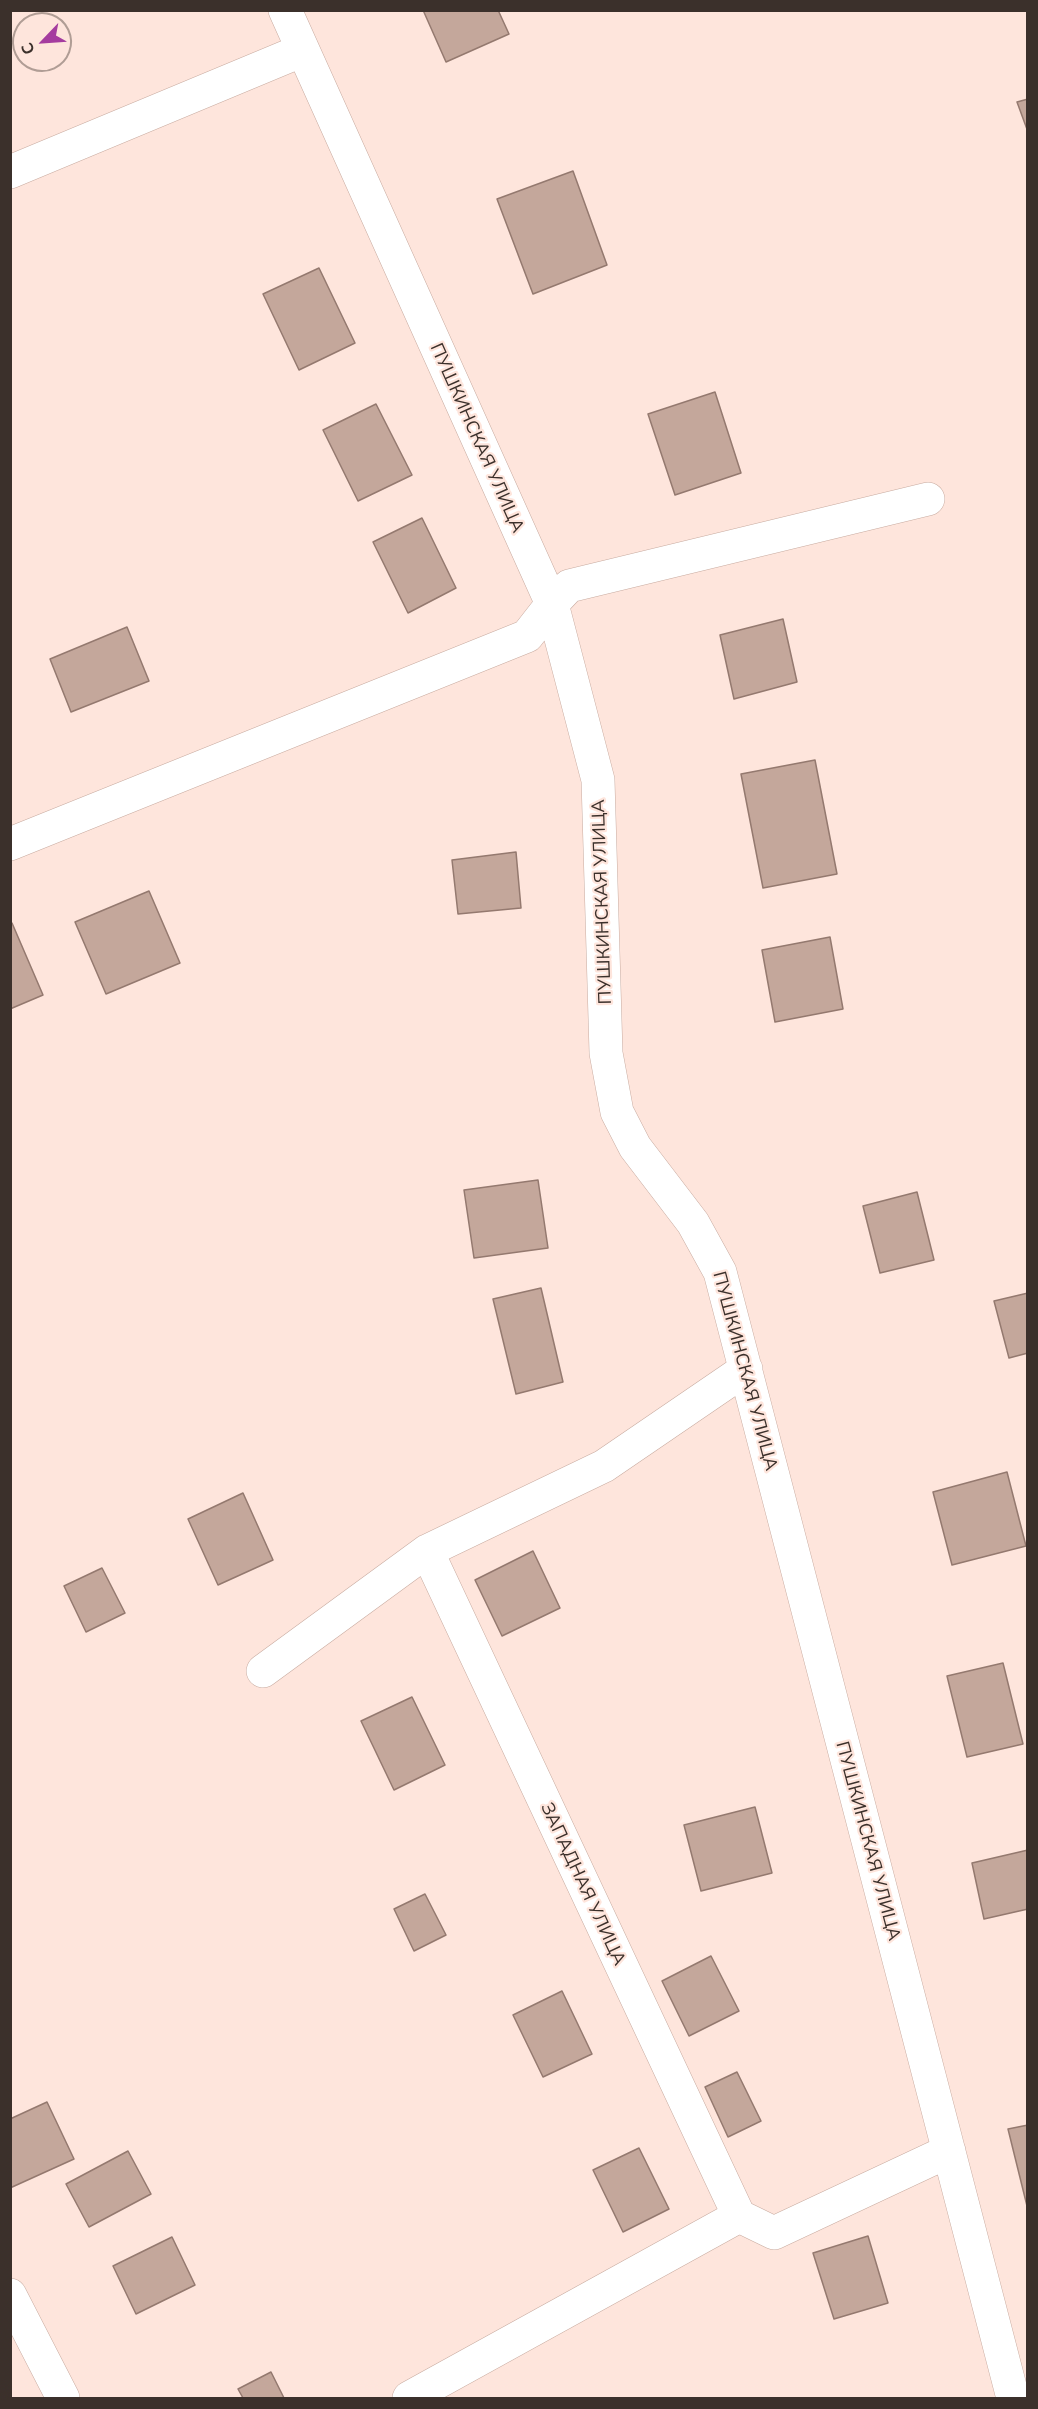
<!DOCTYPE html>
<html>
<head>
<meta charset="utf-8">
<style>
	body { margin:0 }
	#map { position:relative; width:1038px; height:2409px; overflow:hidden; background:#fee5dc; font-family:Mulish,sans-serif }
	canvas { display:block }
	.frame { position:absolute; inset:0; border:12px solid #3b302b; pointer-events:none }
	.north { position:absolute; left:12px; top:12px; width:60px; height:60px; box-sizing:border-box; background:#fee5dc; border:2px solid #b09d95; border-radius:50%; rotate:245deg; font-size:16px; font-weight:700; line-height:24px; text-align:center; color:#3b302b }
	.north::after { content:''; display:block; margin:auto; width:21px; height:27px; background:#a53c9f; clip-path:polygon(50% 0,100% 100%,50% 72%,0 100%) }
</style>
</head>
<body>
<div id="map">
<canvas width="1038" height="2409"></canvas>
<div class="frame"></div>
<div class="north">С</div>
</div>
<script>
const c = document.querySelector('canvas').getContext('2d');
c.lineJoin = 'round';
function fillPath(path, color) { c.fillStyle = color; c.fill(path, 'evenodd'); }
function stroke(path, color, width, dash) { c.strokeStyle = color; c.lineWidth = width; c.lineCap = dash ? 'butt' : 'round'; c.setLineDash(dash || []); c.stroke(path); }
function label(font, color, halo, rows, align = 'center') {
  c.font = font + ' Mulish,sans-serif'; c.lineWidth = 4.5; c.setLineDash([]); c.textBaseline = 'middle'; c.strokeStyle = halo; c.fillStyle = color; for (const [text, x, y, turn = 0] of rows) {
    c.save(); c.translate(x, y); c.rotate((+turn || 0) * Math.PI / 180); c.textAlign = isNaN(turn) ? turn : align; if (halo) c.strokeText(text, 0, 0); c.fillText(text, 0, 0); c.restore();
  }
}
const building = new Path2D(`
	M423,10h75l11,24 -63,28z
	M1028,99v33l-11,-30z
	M573,171l34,94 -74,29 -36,-95z
	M319,268l36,75 -56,27 -36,-76z
	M715,392l26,81 -66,22 -27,-81z
	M376,404l36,71 -54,26 -35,-71z
	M422,518l34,70 -48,25 -35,-71z
	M783,619l14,63 -63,17 -14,-64z
	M127,627l22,54 -78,31 -21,-53z
	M815,760l22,114 -74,14 -22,-114z
	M516,852l5,56 -63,6 -6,-54z
	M149,891l31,72 -74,31 -31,-72z
	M12,923l31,72 -33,14v-85z
	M830,937l13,72 -68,13 -13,-72z
	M538,1180l10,68 -74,10 -10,-68z
	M917,1192l17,68 -54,13 -17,-67z
	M541,1288l22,94 -47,12 -23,-95z
	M1028,1293v60l-19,5 -15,-57z
	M1007,1472l19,74 -74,19 -19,-73z
	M243,1493l30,67 -55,25 -30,-66z
	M533,1551l27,57 -58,28 -27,-56z
	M102,1568l23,45 -39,19 -22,-46z
	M1003,1663l20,81 -56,13 -20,-81z
	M412,1697l33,68 -51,25 -33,-69z
	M755,1807l17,66 -71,18 -17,-66z
	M1028,1850v59l-44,10 -12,-56z
	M425,1894l21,41 -32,16 -20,-42z
	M711,1956l28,55 -50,25 -27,-55z
	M562,1991l30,63 -49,23 -30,-62z
	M737,2072l24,49 -33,16 -23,-50z
	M47,2102l27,57 -64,29v-69z
	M1028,2125v85l-20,-81z
	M639,2148l30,61 -46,23 -30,-62z
	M128,2151l23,43 -62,33 -23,-43z
	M868,2236l20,67 -54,16 -21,-66z
	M172,2237l23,48 -59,29 -23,-48z
	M271,2372l13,26h-41l-5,-9z`);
fillPath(building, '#c4a79b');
stroke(building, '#94796f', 1.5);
const minor = new Path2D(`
	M285,10l267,594 46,176 8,273 11,59 18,35 58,76 27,49 293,1126
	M10,172l293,-122
	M10,844l517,-208 25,-32 17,-18 359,-87
	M427,1551l312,665
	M263,1671l164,-120 177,-85 142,-97
	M10,2295l53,103
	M409,2398l330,-182 35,17 175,-82`);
stroke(minor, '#c8aba0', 34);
stroke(minor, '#fff', 33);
label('18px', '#3b302b', '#fee5dc', [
	["ПУШКИНСКАЯ УЛИЦА",477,438,66],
	["ПУШКИНСКАЯ УЛИЦА",602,902,-92],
	["ПУШКИНСКАЯ УЛИЦА",745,1371,75],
	["ПУШКИНСКАЯ УЛИЦА",868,1841,75],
	["ЗАПАДНАЯ УЛИЦА",583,1884,65]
]);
</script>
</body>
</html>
